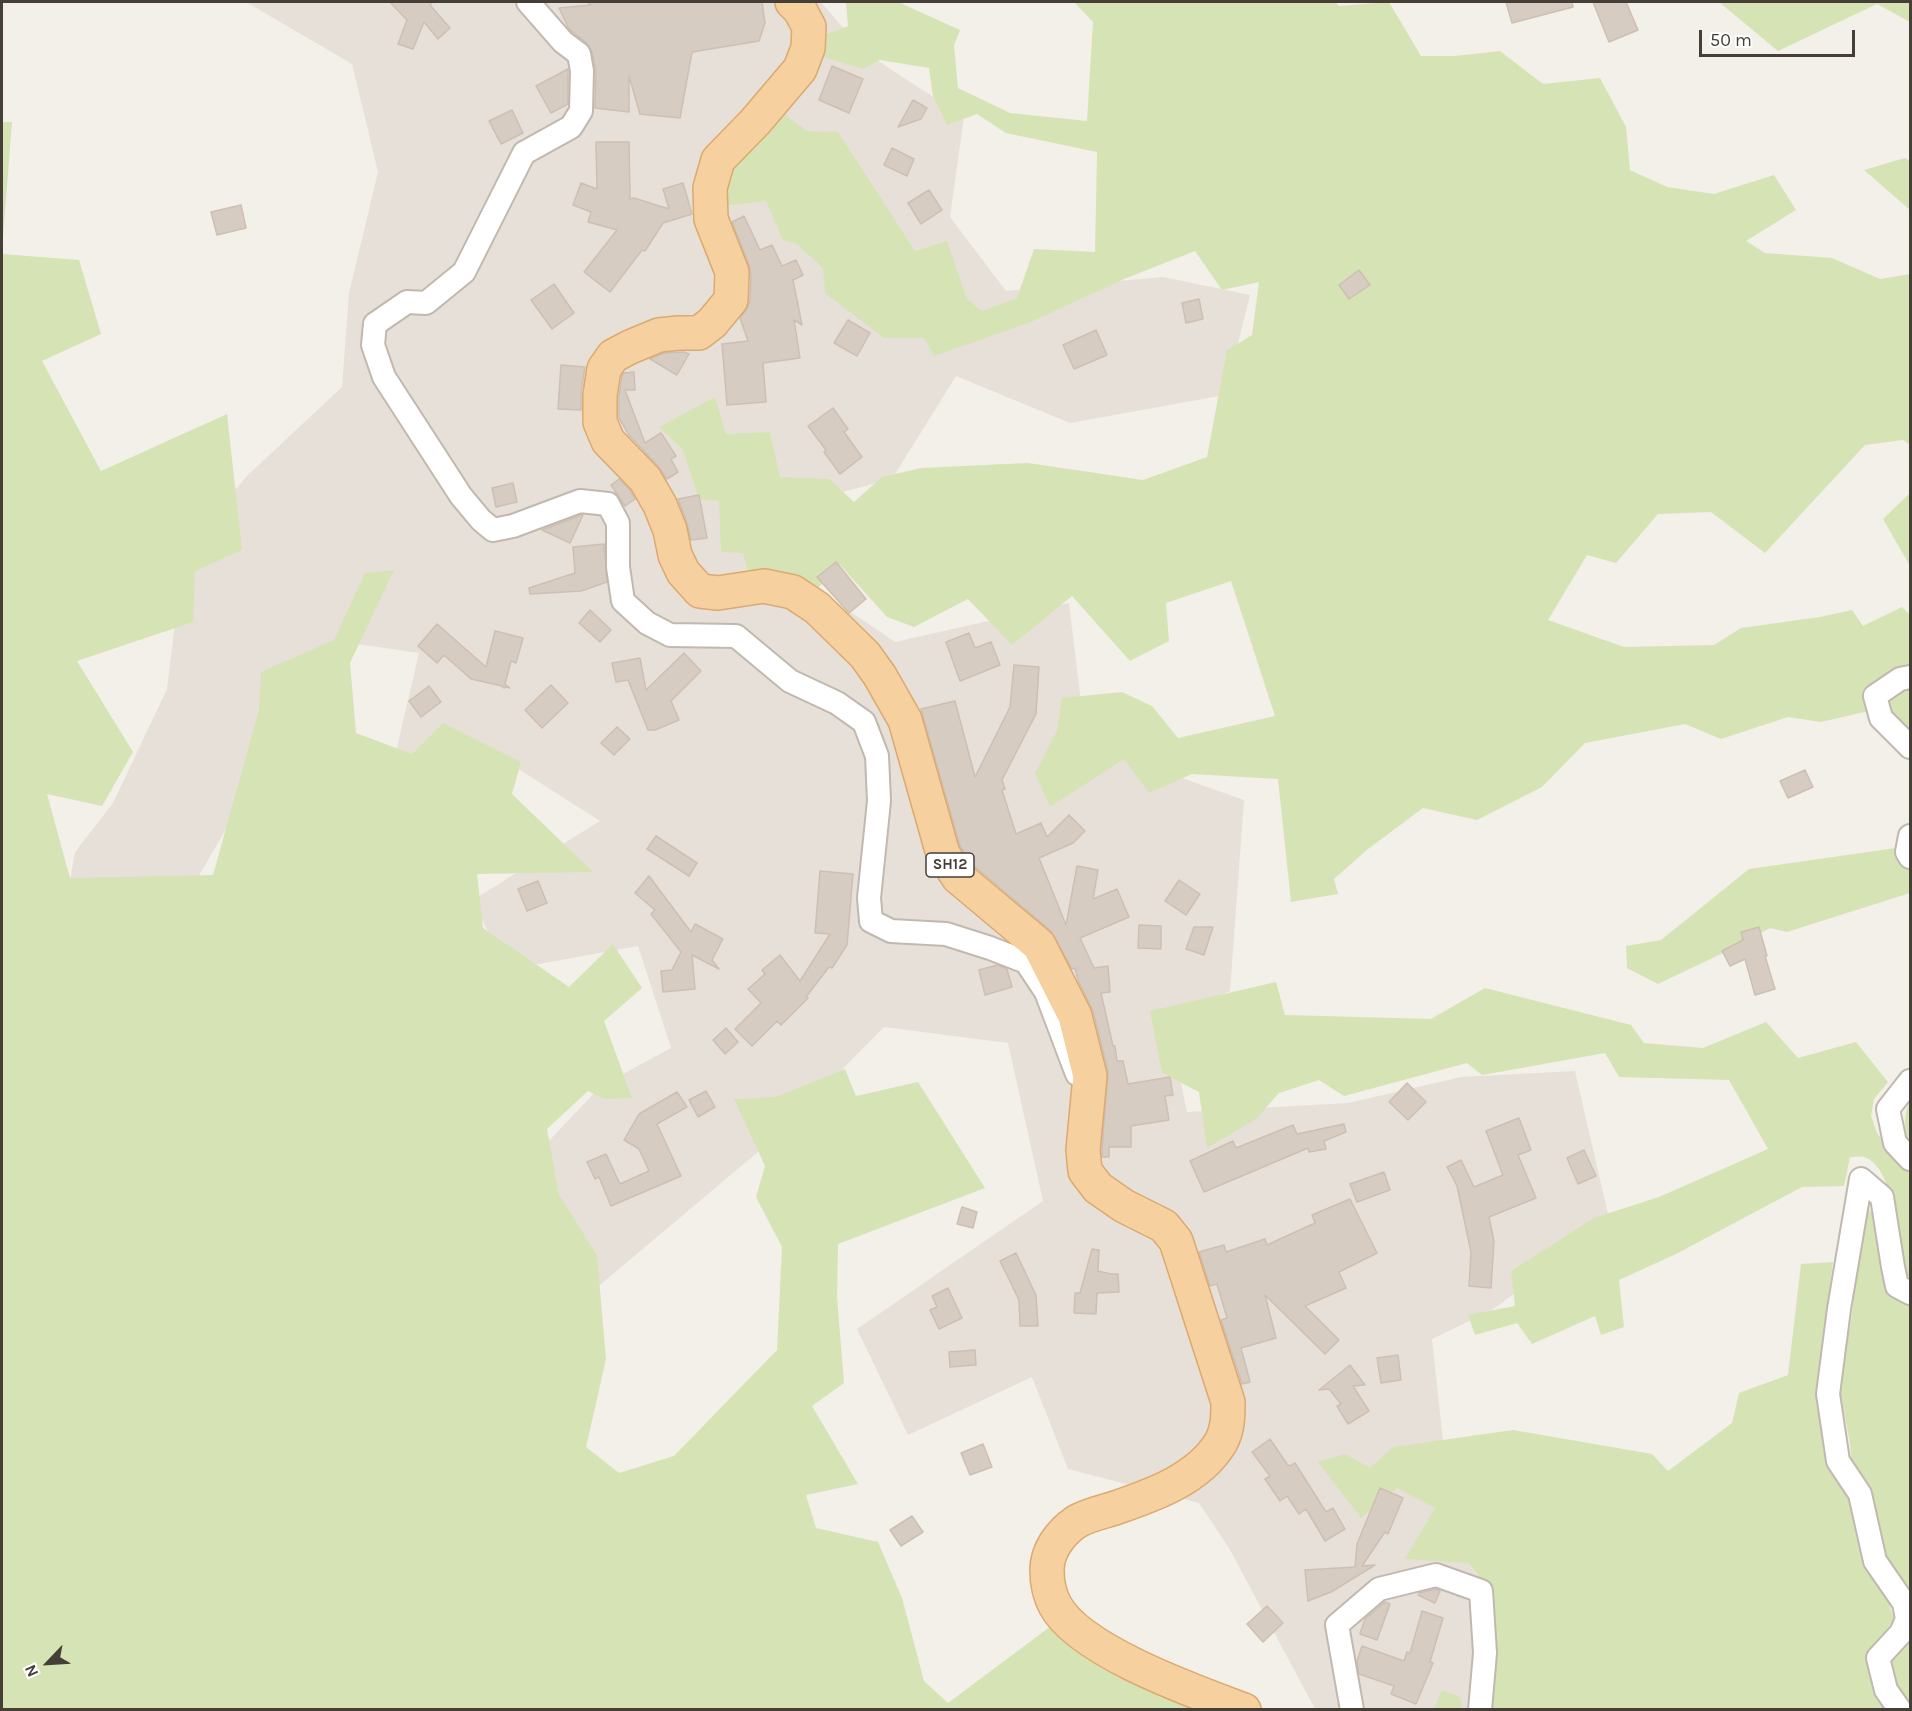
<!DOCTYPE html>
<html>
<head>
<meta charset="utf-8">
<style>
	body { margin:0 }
	#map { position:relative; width:1912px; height:1711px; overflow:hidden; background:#f3efe9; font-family:Karla,sans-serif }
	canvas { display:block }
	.frame { position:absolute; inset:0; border:3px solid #463f38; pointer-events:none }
	.north { position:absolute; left:18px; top:1633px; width:60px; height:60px; -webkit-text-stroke:4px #fff; paint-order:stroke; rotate:245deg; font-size:16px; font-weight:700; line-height:24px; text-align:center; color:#463f38 }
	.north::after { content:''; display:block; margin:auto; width:21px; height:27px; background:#463f38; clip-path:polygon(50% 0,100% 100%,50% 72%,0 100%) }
	.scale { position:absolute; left:1699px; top:30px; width:156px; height:27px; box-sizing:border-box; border:3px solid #463f38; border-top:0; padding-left:8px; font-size:18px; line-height:21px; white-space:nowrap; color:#463f38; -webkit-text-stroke:4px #fff; paint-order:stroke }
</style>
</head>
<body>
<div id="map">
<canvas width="1912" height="1711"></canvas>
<div class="frame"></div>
<div class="north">N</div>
<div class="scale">50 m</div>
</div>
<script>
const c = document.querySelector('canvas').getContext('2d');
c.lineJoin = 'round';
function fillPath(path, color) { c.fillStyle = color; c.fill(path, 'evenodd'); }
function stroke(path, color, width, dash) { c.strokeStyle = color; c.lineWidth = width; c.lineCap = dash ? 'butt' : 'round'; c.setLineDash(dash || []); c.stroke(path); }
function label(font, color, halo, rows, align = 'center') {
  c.font = font + ' Karla,sans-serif'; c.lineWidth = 4.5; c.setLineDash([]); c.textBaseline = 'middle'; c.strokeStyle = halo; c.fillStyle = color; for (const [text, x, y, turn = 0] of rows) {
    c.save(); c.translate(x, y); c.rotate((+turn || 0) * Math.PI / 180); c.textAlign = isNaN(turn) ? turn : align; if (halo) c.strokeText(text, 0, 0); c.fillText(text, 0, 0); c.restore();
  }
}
fillPath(new Path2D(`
	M246,2h575l42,49 101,66 -14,100 56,74 157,-14 87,18 -25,100 -155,28 -114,-47 -64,103 -96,25 9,77 90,61 174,-39 17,141 158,56 -14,191 -62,29 19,92 161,-9 113,-26 114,-6 35,152 -118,87 -60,29 22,205 53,71 -28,94h-164l-86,-161 -30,-45 -131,-34 -36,-92 -124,58 -51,-106 186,-128 -35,-158 -124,-16 -113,114 -196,165 -90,-98 116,-122 70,-38 -33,-102 -132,24 -33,-70 127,-79 -97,-62 -109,1 25,-107 -68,-10 -86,119 -92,158 -108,-11 10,-57 38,-49 54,-114 17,-142 64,-72 94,-88 7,-94 29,-121 -26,-108z`), '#e7e0d8');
fillPath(new Path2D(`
	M846,2h52l62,28 -6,15 4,43 52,25 77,8 6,-99 -19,-20h261l4,4 50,-4 32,54h34l45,-5 43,33 57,-6 26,49 4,43 37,17 47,7 60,-19 22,35 -50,31 19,12 67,5 48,21 30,-5v171l-7,-5 -38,5 -100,108 -54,-41 -53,2 -42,49 -29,-8 -39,65 76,27 90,-2 27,-17 79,-11 32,-7 11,16 39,-19 8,8v56l-41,40 -48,11 -33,-5 -67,22 -36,-15 -100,19 -43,44 -65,33 -54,-12 -55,41 -34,30 4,15 -47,8 -13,-123 -86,-5 -43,19 -25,-34 -74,48 -15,-34 22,-42 5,-33 60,-6 30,14 26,32 97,-22 -44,-135 -65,22 3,38 -39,20 -58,-65 -60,49 -44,-46 -54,28 -27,-10 -47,-52 -22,23 -33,-14 -35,4 -7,-25 -22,-1 -2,-51 -20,-2 -16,-49 -24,-23 56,-30 11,37 44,-2 10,45 49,2 25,23 28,-25 39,-9 107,-5 115,17 64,-23 20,-107 25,-15 7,-53 -37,8 -27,-39 -71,28 -93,43 -97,34 -10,-18h-40l-59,-45 -2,-25 -26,-24 -14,-4 -17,-39 -43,5 11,-52 46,-43 27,20 31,1 77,119 32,-10 20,58 15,12 35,-13 17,-49 61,3 2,-100 -91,-19 -29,-19 -30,11 -14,-28 -4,-29 -49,-8 -17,9 -40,-12 -1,-21 26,-10z
	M1719,2h191v20l-33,-18 -99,47z
	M2,122h10l-10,128z
	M1905,158l5,3v49l-46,-40z
	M2,254l77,6 22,74 -59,27 59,110 126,-57 15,136 -47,21 -2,51 -116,39 56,91 -31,54 -55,-12 23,84 143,-3 46,-165 2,-38 73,-32 31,-67 29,-3 -44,93 6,70 56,21 31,-31 78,39 -9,32 81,78 -116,2 6,54 86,59 44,-43 29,44 -38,33 28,77 -28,1 -16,-8 -41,38 12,66 38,60 9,104 -20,88 33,26 55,-17 103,-106 5,-103 -26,-50 9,-31 -31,-67 42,-2 69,-28 11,27 62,-14 67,106 -147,56 -1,53 7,86 -32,23 46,78 -52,11 10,33 62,14 24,56 22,83 24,22 107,-80 156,86h-1209z
	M1910,493v73l-27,-47z
	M1910,682v55l-24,-24 -2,-17z
	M1896,848l5,11 9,12v22l-123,39 -17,-4 -51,27 -61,29 -31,-16 -1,-22 35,-6 88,-71z
	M1276,982l9,33 146,4 54,-31 146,37 13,18 59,5 63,-26 32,36 58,-16 32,40 -14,17 -3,17 6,17 33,40v102l-1,2 -8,-7c-3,-27 -6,-103 -37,-113 -3,-1 -10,0 -14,0l-6,29 -42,1 -126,67 -57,26 5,47 -23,8 -6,-19 -63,28 -15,-21 -42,12 -7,-20 47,-9 -4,-35 83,-53 65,-21 109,-48 -39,-69 -110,-3 -14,-24 -123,22 -15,-12 -123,33 -25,-16 -40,13 -23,26 -49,29 -8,-56 -37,-19 -12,-62z
	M1910,1101v45c-7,-14 -7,-31 0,-45z
	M1866,1204l12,21 32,70v307l-28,-43 -9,-61 -21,-30 -2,-25 -12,-61 13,-61z
	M1833,1262l-16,128 4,42 7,32 28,39 38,116 -24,37 20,53h-405l2,-123 -19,-23 -63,-4 30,-51 -38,-20 -36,30 -43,-56 27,-8 25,14 23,-21 120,-17 139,24 16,17 64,-48 7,-30 49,-18 13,-111z
	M1910,1623v86l-13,-21 -8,-26z
	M1442,1690l18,7 3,12h-29z`), '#d6e4b5');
const building = new Path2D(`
	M390,2h42l-2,3 20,23 -12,11 -14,-17 -11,27 -15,-5 9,-24z
	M587,2h175l3,21 -6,18 -67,11 -12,66 -40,-4 -11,-38v36l-34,-4 1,-37 -4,-19 -5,-9 -18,-14 -10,-21 32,-3z
	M1506,2h66l1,5 -61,16z
	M1593,2h33l12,28 -29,12z
	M832,66l31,13 -14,34 -30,-13z
	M568,69v35l-17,9 -15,-27z
	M913,100l14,8 -6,11 -23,8z
	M512,110l11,23 -22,11 -12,-23z
	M596,142h33l1,57 4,-1 35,11 -6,-20 20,-6 9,31 -29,9 -18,28 -3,-1 -32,42 -26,-20 33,-42 -29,-8 3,-10 -18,-7 8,-22 16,6z
	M892,148l22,11 -7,17 -23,-11z
	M929,190l13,20 -21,14 -13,-21z
	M241,205l5,23 -29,7 -6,-23z
	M744,216l16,34 12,-5 10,21 14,-6 7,15 -10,5 9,45 -8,-5 6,38 -37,5 3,39 -39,3 -5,-61 26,-3 -8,-23 6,-7 4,-10 1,-26 -2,-10 -17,-43z
	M1359,270l11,15 -21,14 -10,-14z
	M554,284l20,29 -22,16 -21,-29z
	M1199,299l4,20 -17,4 -4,-20z
	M848,320l22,13 -13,23 -23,-13z
	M1096,330l11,25 -33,14 -11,-24z
	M684,352l5,2 -12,21 -27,-16 14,-6z
	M561,365l24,2 -4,25v18l-23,-1z
	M634,372l1,18h-10l20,53 16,-10 15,23 -5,3 7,13 -11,7 -9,-13 -29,-31 -10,-17v-22l3,-20 2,-3z
	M833,408l15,21 -4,3 18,25 -22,17 -16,-22 2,-2 -18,-24z
	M619,479l11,11 5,9 -10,7 -14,-21z
	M513,483l4,19 -21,5 -4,-19z
	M699,495l8,43 -16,2 -4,-17 -9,-24z
	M583,515l-13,28 -28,-13 40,-15z
	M604,544l3,38 -26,9 -51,3 -1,-6 46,-15 -2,-26z
	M836,562l30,37 -17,14 -32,-36z
	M590,610l21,20 -11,12 -21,-19z
	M437,624l49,43 9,-36 28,7 -7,25 -5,-2 -6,23 5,4 -5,-1 -1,1 -2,-2 -31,-7 -27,-24 -7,8 -19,-17z
	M969,633l6,15 16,-6 9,23 -40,16 -14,-39z
	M684,653l17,18 -30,30 8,19 -24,10h-7l-20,-50 -12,2 -4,-19 28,-5 6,32z
	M1014,665l25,2 -3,47 -34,66 3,9 -3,1 14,44 25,-11 6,14 22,-22 16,16 -12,12 -34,15 27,67 11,-59 21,4 -5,29 24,-10 12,28 -49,21 14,30 14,-2 2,26 -9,1 12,53h2l2,15h6l5,23 42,-7 3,18 -8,1 4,24 -38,6v21h-22v10h-7v-7l6,-79 -15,-60 -15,-31 -3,-12 -3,1 -21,-38 -79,-67 -12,-18 -39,-137 34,-8 20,76 35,-70z
	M551,685l17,18 -26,25 -17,-18z
	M429,686l12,16 -20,15 -12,-16z
	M617,727l13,12 -16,16 -13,-12z
	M1805,770l8,17 -25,11 -8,-17z
	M656,836l41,27 -8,13 -42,-27z
	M820,871l33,3 -6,71 -15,23 -3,-1 -23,30 2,1 -27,27 -4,-4 -25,25 -17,-17 26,-26 -13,-14 17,-15 -3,-4 18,-15 20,26 30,-47 -15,-1z
	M649,876l42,56 4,-8 28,15 -11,21 7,9 -27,-14 3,34 -32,3 -2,-21 11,-1 9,-18 -30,-38 4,-4 -20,-17z
	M1179,880l21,14 -14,21 -21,-14z
	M538,881l9,22 -20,8 -9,-22z
	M1139,925l22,1v23l-23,-1z
	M1194,927h19l-9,28 -18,-6z
	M1759,927l8,29h-2l10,33 -20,6 -10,-36 -15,7 -8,-15 21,-11 -2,-8z
	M998,965l9,4 5,18 -27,8 -6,-25z
	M726,1028l12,14 -13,12 -12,-14z
	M1407,1083l19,19 -18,18 -19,-18z
	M706,1091l9,16 -17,10 -9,-17z
	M677,1092l10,15 -30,17 24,52 -70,30 -12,-29 -4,2 -8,-17 19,-8 14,30 29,-13 -10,-22 -15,-9 15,-26z
	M1519,1118l12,32 -13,5 18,43 -47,19 5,24 -3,47 -22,-2 2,-34 -14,-66 -10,-19 14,-7 13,27 29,-12 -17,-44z
	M1344,1124l2,8 -22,9 2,8 -17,3 -1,-4 -104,44 -14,-31 43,-20 3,7 57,-23 4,9z
	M1584,1150l12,26 -18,8 -11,-26z
	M1384,1172l6,18 -33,12 -7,-18z
	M1350,1199l27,54 -38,19 7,16 -41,18 34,34 -14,14 -60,-59 11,43 -35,10 9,34 -8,2 -21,-64 6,-2 -10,-34 -7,2 -11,-34 25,-7 2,7 39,-13 2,6 48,-22 -3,-8z
	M962,1207l15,5 -4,16 -16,-4z
	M1092,1249l7,1 -1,21 13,3h7l1,18 -22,1 -1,21 -22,-1 1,-20h5z
	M1016,1253l20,42 2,31h-18l-1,-26 -19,-39z
	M948,1288l14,30 -23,11 -9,-19 7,-3 -5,-11z
	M975,1350l1,15 -26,2 -1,-15z
	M1398,1355l3,25 -20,3 -4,-25z
	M1350,1365l15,20 -12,1 16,25 -21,13 -11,-18 4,-2 -12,-15 -10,1z
	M1270,1439l17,25 3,2 5,-3 31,49 7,-4 12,21 -20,12 -19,-32 -7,5 -12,-18 -7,5 -15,-22 5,-3 -18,-24z
	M983,1444l9,23 -22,8 -9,-22z
	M1380,1488l23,10 -15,36 -3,-2 -23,34 13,-1 -44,27 -23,9 -3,-31 50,-3 2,-23z
	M912,1516l11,16 -22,14 -11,-16z
	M1435,1589l5,2 -5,12 -17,-8 1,-2z
	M1385,1602l5,2 -13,36 -17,-6 5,-15z
	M1267,1606l16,17 -20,19 -16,-18z
	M1422,1611l21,7 -13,44 3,1 -17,41 -25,-10 3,-8 -35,-12 -2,-13 5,-15 42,15 3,-9 3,1z`);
fillPath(building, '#d7ccc2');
stroke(building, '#cebfb3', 1.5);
const minor = new Path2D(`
	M528,2l35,40 16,12 3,17 -1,40 -10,16 -47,26 -60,119 -38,31 -19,-1 -32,22 -2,21 11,32 77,119 20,24 12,10 20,-4 67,-25 28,3 10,19v44l5,34 24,22 23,12 66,1 54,45 47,22 27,19 13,34 2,45 -10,97 2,23 20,10 55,3 44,14 36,14 20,30 31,82
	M1910,677l-10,2 -25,17 6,22 29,29
	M1910,836l-3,16 3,5
	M1910,1081l-22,28 7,34 15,16
	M1352,1710l-15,-85 42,-36 57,-14 45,16 4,62 -5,57
	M1900,1710l-14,-20 -8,-32 23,-25 6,-14 -3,-16 -29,-42 -15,-67 -22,-33 -10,-67 11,-85 22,-130 21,18 11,70 4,19 13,7`);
const primary = new Path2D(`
	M792,2l8,8 9,17 -1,21 -8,21 -45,53 -37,38 -8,28 1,31 21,53 -1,28 -19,23 -13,10h-20l-20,2 -29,12 -17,9 -9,13 -4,26v27l8,19 37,38 15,26 10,25 5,25 8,17 17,19 18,2 46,-7 29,6 24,16 48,47 15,21 25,44 38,134 15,23 81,68 36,71 15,60 -7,74 2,21 13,17 26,18 40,20 12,15 52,161c0,14 0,27 -7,40 -22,37 -68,53 -106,66 -12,4 -28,7 -39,14 -16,11 -29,29 -29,48 0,13 2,24 8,35 24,46 141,87 189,105`);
stroke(minor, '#c1b8af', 26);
stroke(primary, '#dbaa6f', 36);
stroke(minor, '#fff', 22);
stroke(primary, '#f7d09f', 33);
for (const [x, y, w] of [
	[950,865,48]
]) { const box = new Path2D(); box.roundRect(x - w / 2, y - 12, w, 24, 4.5); c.fillStyle = '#fff'; c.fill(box); stroke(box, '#463f38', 1.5); }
label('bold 15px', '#463f38', null, [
	["SH12",950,865]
]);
</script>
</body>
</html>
